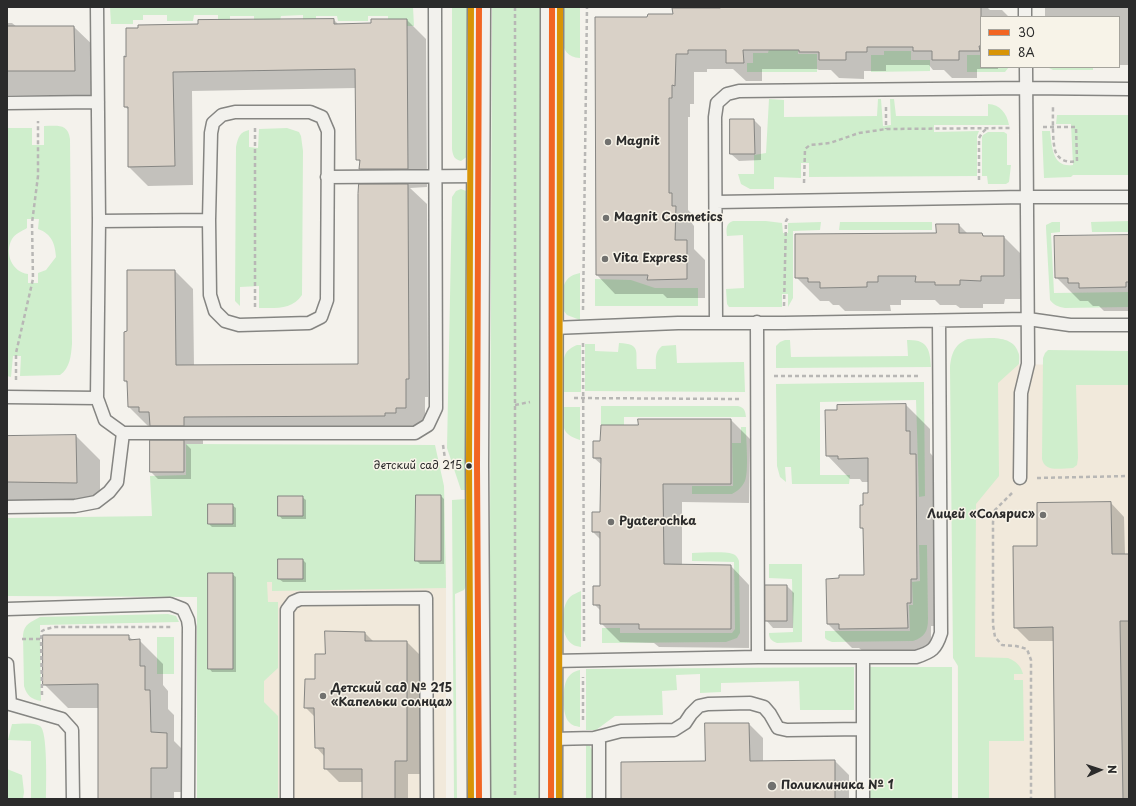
<!DOCTYPE html>
<html>
<head>
<meta charset="utf-8">
<style>
	body { margin:0 }
	#map { position:relative; width:1136px; height:806px; overflow:hidden; background:#f4f2ec; font-family:"Playpen Sans",sans-serif }
	canvas { display:block }
	.frame { position:absolute; inset:0; border:8px solid #2b2b2b; pointer-events:none }
	.legend { position:absolute; left:980px; top:16px; width:140px; height:52px; box-sizing:border-box; background:#f7f3e8; border:1px solid #a5a39c; margin:0; padding:5px 7px; list-style:none; font-size:12px; color:#2b2b2b }
	.legend li { display:flex; align-items:center; gap:8px; height:20px }
	.legend b { width:20px; border:1px solid #a5a39c }
	.north { position:absolute; left:1080px; top:750px; width:40px; height:40px; -webkit-text-stroke:3px #f7f3e8; paint-order:stroke; rotate:87deg; font-size:11px; font-weight:700; line-height:16px; text-align:center; color:#2b2b2b }
	.north::after { content:''; display:block; margin:auto; width:14px; height:18px; background:#2b2b2b; clip-path:polygon(50% 0,100% 100%,50% 72%,0 100%) }
</style>
</head>
<body>
<div id="map">
<canvas width="1136" height="806"></canvas>
<div class="frame"></div>
<ul class="legend">
<li><b style="height:5px;background:#f26522"></b>30</li>
<li><b style="height:5px;background:#d89406"></b>8А</li>
</ul>
<div class="north">N</div>
</div>
<script>
const c = document.querySelector('canvas').getContext('2d');
c.lineJoin = 'round';
function fillPath(path, color) { c.fillStyle = color; c.fill(path, 'evenodd'); }
function stroke(path, color, width, dash) { c.strokeStyle = color; c.lineWidth = width; c.lineCap = dash ? 'butt' : 'round'; c.setLineDash(dash || []); c.stroke(path); }
function label(font, color, halo, rows, align = 'center') {
  c.font = font + ' "Playpen Sans",sans-serif'; c.lineWidth = 3; c.setLineDash([]); c.textBaseline = 'middle'; c.strokeStyle = halo; c.fillStyle = color; for (const [text, x, y, turn = 0] of rows) {
    c.save(); c.translate(x, y); c.rotate((+turn || 0) * Math.PI / 180); c.textAlign = isNaN(turn) ? turn : align; if (halo) c.strokeText(text, 0, 0); c.fillText(text, 0, 0); c.restore();
  }
}
fillPath(new Path2D(`
	M957,364l172,1v434h-171z
	M444,486l2,102v211h-245l-1,-312z`), '#f1e9db');
fillPath(new Path2D(`
	M110,7h303l1,19h-16l-10,-5v-5h-20v5h-30l-1,-5h-21v3l-13,1v-5l-22,1 -1,5h-26v-5h-24v5h-12v-6h-24l-1,6h-26v-6h-24v5h-10v4h-22z
	M452,7h18l-2,149 -7,5c-7,-2 -8,-5 -9,-12z
	M492,7h51l-1,792h-53z
	M562,7h18v51c-25,-1 -18,-33 -18,-51z
	M769,49h29v5h19v18h-70v-9h6v-10h15z
	M884,51h27v9h19v11l-59,1v-17h13z
	M967,55h14v12h28l-4,5h-38z
	M1047,67h46v3h-40z
	M769,99l15,1v17l93,-1 1,-17h3l2,27 8,-1 -1,-26h4l2,17h92v-12c12,0 19,10 21,21h-75v7l45,-1 -2,5v40l-168,1v-14h-8v15l-27,-1v12h-24l-9,-5 -3,-10h16v-19l12,-2z
	M1057,115h72v60h-56l-2,2 -27,1 -2,-47h8c2,15 2,37 23,34l-2,-41h-15z
	M44,126c13,0 24,-3 26,13l2,205c-1,12 -2,24 -12,31l-40,1 1,-20h-8l-2,21 -4,-1v-248h25v17h12zM27,219h12l-1,10c14,5 17,15 18,28l-10,13 -8,3v10h-10v-9c-16,-2 -24,-21 -16,-35 3,-5 10,-8 15,-11z
	M287,128l12,4 2,4 2,15 -1,144c-10,15 -26,13 -43,13v-22l-19,1v19l-5,-5 1,-154c2,-10 4,-15 13,-17v17l9,1 1,-19z
	M988,132h16l3,2v31h4l-2,17 -3,2h-18l-1,-8h-5v-39l1,-2z
	M461,189l5,2 3,8 -3,291h-5l-14,-42 5,-251 4,-6z
	M733,221h33l16,2 1,10h5v-10l33,-1 -1,8 -27,1v67l-5,9v-13h-6v13h-53l-2,-3 -1,-15 18,-1 -1,-53 -16,1c-1,-7 -1,-13 6,-15z
	M1129,221v11h-37l-1,-10z
	M840,222h92v8h-93z
	M1052,222h8v10l-9,1 3,60 75,-1v15l-64,1c-7,-1 -11,-3 -15,-8l-4,-72v-3z
	M580,273v47l-13,-5 -4,-5c0,-17 -4,-33 17,-37z
	M595,279l36,1 24,8h43v18h-103z
	M968,339c15,0 44,-6 50,13 2,3 1,8 1,12l-21,19 1,93 -23,28 -1,153 33,1c8,3 13,8 15,16h-9v6h9l1,61h-35v57h35v1h-66v-133l-5,-8 -3,-290c1,-13 4,-24 18,-29z
	M785,340h5l1,17 117,-1 -1,-16c21,-1 23,10 24,27l-155,1v-22l4,-4z
	M619,343c23,1 16,9 18,26h19c0,-8 -2,-17 6,-23l14,-1 1,18 67,-1 1,30 -160,-1v-47h10v7l23,1z
	M577,345h4v47h-17c-1,-10 -3,-29 1,-37 2,-5 7,-8 12,-10z
	M1048,350l81,1v34h-53l2,73 -1,7 -4,3c-11,0 -28,5 -31,-9l1,-101 2,-5z
	M924,382l1,114 -6,1 -3,-97 -96,2v73h30l-1,9h-57l-1,-17h-6l1,15 -6,-5 -3,-11 -1,-82z
	M601,406h137c7,2 7,5 8,11h-122v8h-23z
	M563,407h17v33c-20,-6 -17,-15 -17,-33z
	M741,427h5c0,13 3,44 -1,54 -3,6 -7,10 -13,13h-40v-8h41l-1,-43h9z
	M186,444l249,1 9,41 2,102 -174,3v-9h-5l1,20h10v66l-14,13v21l14,14v83h-81v-202l-190,-1v-78l145,-2 -2,-40 36,-1z
	M466,499l1,85 -3,6 -9,4 2,205h-3l-2,-299z
	M919,545h8l1,74c0,12 -3,18 -15,22l-81,1 -5,-2 -2,-2v-7h85l-1,-26h4l-1,-23 8,-1z
	M692,553c11,0 31,-2 41,1 3,1 5,4 6,7l1,72 -3,5 -11,4 -124,1v-15h18v5h112l3,-4 -1,-67 -42,-1z
	M769,564h33v78l-25,1c-5,-2 -8,-4 -8,-10l24,-1 -1,-53 -23,-1z
	M581,591v56c-3,-1 -7,-1 -9,-3 -12,-8 -12,-37 -2,-47 3,-3 7,-4 11,-6z
	M168,614l8,2 3,6 -139,3 1,76c-10,-2 -14,-5 -17,-15l-1,-51c1,-11 8,-13 17,-18z
	M157,637h17v37h-17z
	M854,667v43h-54l-1,-29 -78,2v9l-21,1v-19l-24,1 1,15 -15,1 1,24 -48,1 -19,14h-10v-61z
	M868,667h84v132h-83z
	M580,670v57c-4,-1 -8,-1 -11,-5 -7,-7 -7,-34 -2,-43 3,-5 7,-8 13,-9z
	M12,724c8,0 21,-2 28,2 8,5 6,61 6,73h-15v-58l-23,-1z
	M586,745l4,1 2,4v49h-6z
	M7,769l15,6 2,17 -1,7h-16z`), '#cfeecc');
fillPath(new Path2D(`
	M721,7h266l3,3h12l7,7h-28v50h17v2h-21v9h-25l-8,-8h-11l-4,-5h-43v6h-22v8l-25,-1 -8,-8h-12l-2,-1h-55v12h-16l-13,-12h-26v3h-13v32h-4v13h-2v93l3,3v9l3,4v23l11,11v38h-38l-4,-4h-48l-18,-19 51,-257 73,-9z
	M1045,7h84v58h-10v-48h-74z
	M334,20l4,4h34l35,-4 19,19 1,148 -17,1 17,16 1,193h-3v29h-10l-1,5 -211,5v8h-17l5,5v30h-33l-7,-7 16,-30 -15,-16h-4l-19,-19 -1,-23 -3,-3 3,-49 47,-61 18,18 1,77 165,-1 18,-180 -17,-16 1,-6 -4,-4 -1,-71 -164,3 1,94 -45,1 -19,-19v-57l-4,-3 2,-49 72,-33v-4z
	M7,23h5l5,4h57l24,23v45h-91z
	M754,120l7,7v33l-22,1 -8,-7z
	M959,225l9,9h14l3,3h19l24,24v38h-23l-1,5h-21v4h-23l-4,-3h-16l-5,-5h-34v5h-11l1,6h-46l-6,-6h-6l-4,-4h-9l-24,-24 141,-43z
	M1129,236v75h-25l-5,-5h-6l-5,-5h-8l-24,-24z
	M906,405l24,24v24l3,3v17l6,5 2,124h-7v24h-3v25l-67,1 -5,-4h-7l-24,-24 37,-48 -1,-46 -3,-2 3,-22 5,-12v-12h-7l-2,-3h-10l-23,-24z
	M731,420l19,19 -1,64 -67,-1v63l49,1 18,19v63l-90,-1 -5,-4 -34,-1 -19,-19v-12l-7,-7 7,-17v-47l-8,-8 8,-19 1,-48 -8,-7v-16h7l38,-16z
	M76,436l24,24v46l-93,3v-72z
	M441,496l3,3v65h-24l-4,-4z
	M302,497l4,3v19h-24l-3,-4z
	M1111,503l13,14 1,38h4v244h-73l-2,-158h-25l-14,-14 23,-80z
	M232,505l4,3v19h-24l-3,-3z
	M303,560l3,3v19h-23l-4,-3z
	M232,574l4,3v95h-24l-3,-4z
	M787,586l7,7 -1,35h-20l-7,-8z
	M365,633l9,9h33l14,14 -1,118h-12v25h-45v-17h-24l-14,-14v-11l-9,-10 -1,-30 -10,-10 21,-52z
	M128,636l5,4h6l24,24v21l5,6v18l6,6v26l16,16v35h-16v7h-75v-91h-31l-24,-24z
	M749,724l14,14v24l72,-1 14,14v24h-227l84,-37z`), '#0003');
const building = new Path2D(`
	M720,7h261v39h-2l1,5h-21v9h-27v-9h-19v-4h-46v5h-21v8h-27v-8h-20v-2h-56l1,13h-18v-13h-38v4h-12l-1,32 -3,-1v13h-3v95h3v13h4l-1,34h12v39l-40,1 1,-5h-52l-1,-258h52l1,-3h25l-1,-6h48z
	M334,19v5l37,-1v-4h36l1,150h-49l1,-9h-4l-1,-91 -182,3 2,94 -47,1v-60h-4v-51l2,1v-29h12v-3l60,-1v-4z
	M7,26h67l1,45h-68z
	M730,119h24l1,35h-25z
	M359,184h49l1,195h-3v29h-10v5h-11v3l-201,1v9h-34l-1,-14h-10v-5h-11l-1,-26h-3v-49l3,-1v-61h48l1,95 182,-1v-170z
	M936,224h23v9h23l1,3h21v40h-23v5l-21,-1v5h-25v-3h-20l1,-6h-38v6h-11v5l-47,1v-6h-12v-4h-13v-44l141,-1z
	M1129,235v47h-3v5l-47,1v-5h-11v-5h-13l-1,-42z
	M906,404v27h4v23h6l1,125h-6v24h-4l1,25 -69,1v-5h-12l-1,-45 13,-1v-3h25l-1,-47h-3v-23h3v-12h5v-35l-30,1v-3h-12l-1,-46h12v-5z
	M638,419h93v65h-68l1,80 67,1v64h-92v-5h-39v-19h-7v-19h7v-54h-8v-20h8l1,-54h-8v-17h7l1,-16h37z
	M76,435l1,48 -70,-1v-46z
	M150,440h34v32h-34z
	M416,495h25v66h-26z
	M278,496h25v20h-25z
	M1111,502l1,52h17v67h-9l3,178h-68l-2,-172 -39,1 -1,-82h24v-43z
	M208,504h25v20h-25z
	M278,559h25v20h-25z
	M208,573h25v96h-25z
	M765,585h22v36h-22z
	M325,631l40,1v9h42v120h-12v38h-33v-30h-38v-21h-9l-1,-40h-10l1,-29h10v-25h10z
	M43,635h86v5l11,-1v27h5v24h5l1,42 16,1v35h-16v31h-53v-115l-55,1z
	M705,723h44l1,38 85,-1v39h-214v-37l84,-1z`);
fillPath(building, '#d9d1c7');
stroke(building, '#858582', 1);
const service = new Path2D(`
	M1025,7v10
	M7,103l91,-1
	M235,112h75l12,5 6,14 -1,169 -6,17 -12,6 -70,2 -14,-4 -10,-10 -5,-16 -1,-75 2,-87 2,-10 9,-8z
	M327,177l151,-1
	M716,202l310,-5h103
	M99,221l110,-1
	M757,322l1,335
	M716,323l-1,-206 2,-14 10,-9 12,-3 287,-3 103,1
	M553,328l125,-5h106l244,-4 42,6h59
	M7,397l90,1
	M123,433h292l13,-8 8,-17 -1,-401
	M1020,478l1,-85 7,-29v-9l-2,-288
	M7,507l68,-1 21,-4 13,-10 8,-10 6,-49 -18,-13 -8,-22 2,-177 -2,-214
	M7,609l163,-5 13,5 5,11 1,7 -1,172
	M863,657v142
	M552,661l206,-4h158c16,-5 20,-8 25,-24l-2,-312
	M7,664l3,40 52,15 10,11 1,69
	M599,737v62
	M552,739l42,-1 27,-7 53,-1 11,-7 6,-9 8,-8 9,-2 42,-1 14,4 6,7 8,14 9,2 76,-1
	M287,799v-189l6,-8 7,-3 126,-1 1,201`);
const minor = new Path2D(`
	M479,7l-2,457 2,335
	M551,799l1,-792`);
stroke(service, '#858582', 15);
stroke(minor, '#858582', 25);
stroke(new Path2D(`
	M515,7v792
	M886,107v22
	M1043,127h33l1,34c-8,2 -17,0 -21,-8 -4,-8 -3,-38 -3,-48
	M255,128v179
	M979,180v-42l3,-5 5,-5
	M804,183l1,-34 5,-4 20,-2 29,-10 27,-4 124,-1
	M784,306l2,-85 2,-3
	M583,310l4,-303
	M583,343l1,299
	M774,376h147
	M16,380v-27l17,-74 -1,-56 6,-47v-55
	M574,398l165,1
	M515,405l15,-3
	M443,445l3,21
	M1037,478l92,-2
	M1012,493l-17,17 -2,12v103l2,12 7,8 14,1 11,3 4,11v139
	M22,639h19
	M42,695l-1,-56 1,-8 4,-2 9,-2h116
	M583,720v-43`), '#b8b7b5', 2.5, [4, 3]);
stroke(service, '#f2f1ed', 12);
stroke(minor, '#f2f1ed', 22);
stroke(new Path2D(`
	M479,7l-2,457 2,335
	M551,799l1,-792`), '#f26522', 6);
stroke(new Path2D(`
	M471,799l-2,-335 2,-457
	M559,799l1,-792`), '#d89406', 6);
for (const [x, y, r, color] of [
	[608,142,4,"#71716f"],
	[606,218,4,"#71716f"],
	[605,259,4,"#71716f"],
	[469,466,3.5,"#2b2b2b"],
	[1043,515,4,"#71716f"],
	[611,522,4,"#71716f"],
	[323,696,4,"#71716f"],
	[772,786,5,"#71716f"]
]) { const dot = new Path2D(); dot.arc(x, y, r, 0, 2 * Math.PI); c.fillStyle = color; c.fill(dot); stroke(dot, '#f7f3e8', 1.5); }
label('11px', '#2b2b2b', '#f7f3e8', [
	["детский сад 215",462,466]
], 'right');
label('bold 12px', '#2b2b2b', '#f7f3e8', [
	["Magnit",616,142],
	["Magnit Cosmetics",614,218],
	["Vita Express",613,259],
	["Лицей «Солярис»",1035,515,"right"],
	["Pyaterochka",619,522],
	["Детский сад № 215",331,689],
	["«Капельки солнца»",331,703],
	["Поликлиника № 1",781,786]
], 'left');
</script>
</body>
</html>
